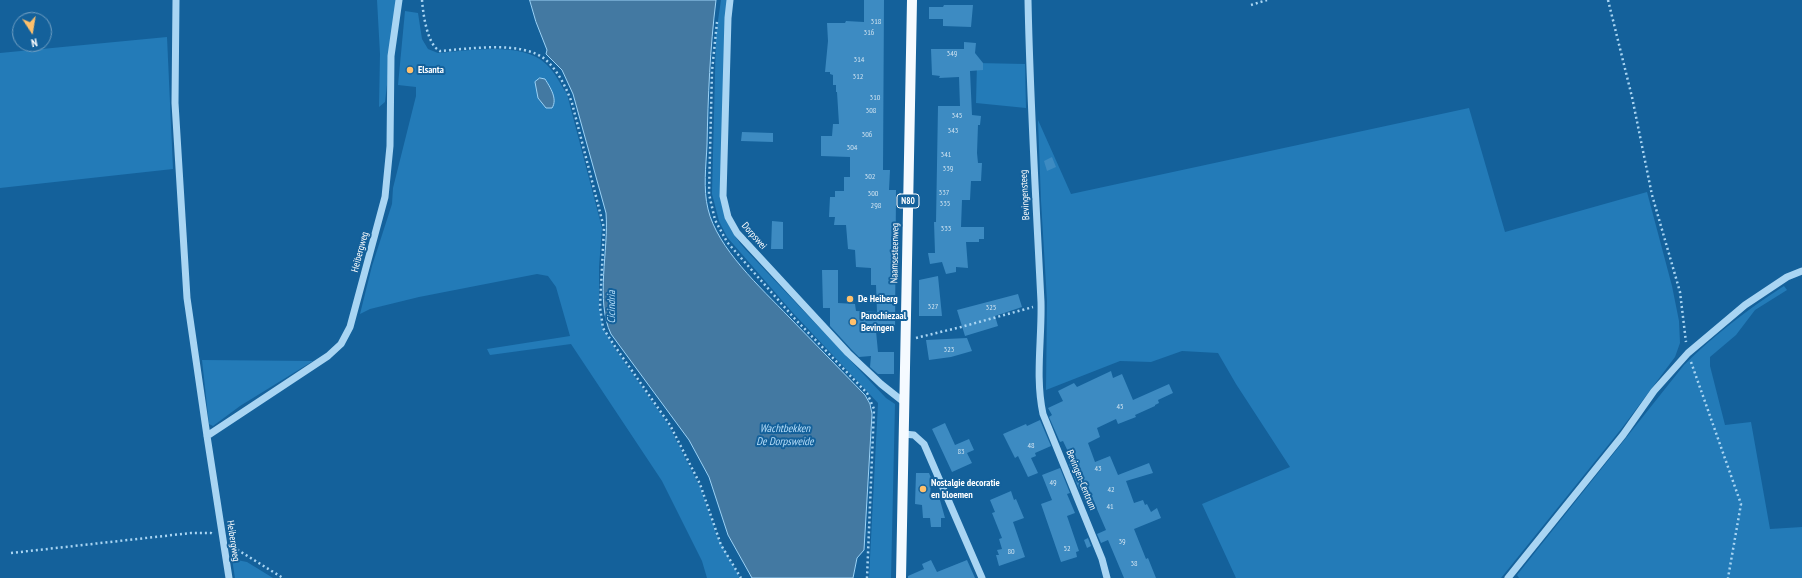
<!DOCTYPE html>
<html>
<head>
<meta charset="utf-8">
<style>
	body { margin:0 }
	#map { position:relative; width:1802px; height:578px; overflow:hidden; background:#14619b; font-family:"PT Sans Narrow",sans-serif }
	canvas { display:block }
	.north { position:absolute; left:12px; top:12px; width:40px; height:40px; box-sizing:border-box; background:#14619b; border:1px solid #72a0c3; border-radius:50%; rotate:168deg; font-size:11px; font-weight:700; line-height:16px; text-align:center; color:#fff }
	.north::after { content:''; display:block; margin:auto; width:14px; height:18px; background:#ffc06b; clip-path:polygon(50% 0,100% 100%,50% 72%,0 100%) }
</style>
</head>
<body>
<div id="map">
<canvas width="1802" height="578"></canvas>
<div class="north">N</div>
</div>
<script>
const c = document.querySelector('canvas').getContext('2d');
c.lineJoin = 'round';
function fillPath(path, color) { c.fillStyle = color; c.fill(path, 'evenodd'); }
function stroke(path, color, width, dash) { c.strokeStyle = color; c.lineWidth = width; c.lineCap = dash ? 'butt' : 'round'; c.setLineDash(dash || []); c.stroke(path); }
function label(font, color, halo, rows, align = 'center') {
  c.font = font + ' "PT Sans Narrow",sans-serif'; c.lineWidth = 4; c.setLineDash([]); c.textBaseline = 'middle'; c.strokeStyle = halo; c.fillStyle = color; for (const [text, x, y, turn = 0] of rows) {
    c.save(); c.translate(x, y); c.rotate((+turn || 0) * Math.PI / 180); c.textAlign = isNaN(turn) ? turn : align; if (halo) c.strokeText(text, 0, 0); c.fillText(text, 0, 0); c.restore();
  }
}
fillPath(new Path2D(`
	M377,0h20l-12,102 -6,5 1,-53z
	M721,0h7l-8,193c3,23 10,39 25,56l141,149 9,6 -4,174h-22l9,-175 -85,-90 -66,-76 -8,-16 -7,-27 4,-160z
	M405,11l13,2 4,26 6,10 10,4c31,-2 83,-12 108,11 9,8 14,20 21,30l35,134 -3,39v40l4,21 13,22 52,74 33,65 16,47 23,42h-33l-5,-17 -40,-80 -91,-137 -81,11 -3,-6 83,-13 -14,-49 -8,-11 -11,-2 -118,23 -49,12 -10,5 12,-48 20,-62 1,-16 23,-92v-9l-18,-2z
	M167,37l6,132 -173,19v-135z
	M977,63l48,1 1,44 -50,-5z
	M1469,108l36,124 142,-40 25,94 7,35 1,22 -5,14 -53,71 -121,150h-265l-34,-74 88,-37 -54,-83 -18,-31 -36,-2 -31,11 -31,-1 -74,29 1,-89 -6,-100 -3,-81 33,74z
	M1784,286l3,4 -32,20 -19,25 -26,22v9l15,59 26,-3 19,107 32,-2v51h-283l-2,-3 167,-210c30,-30 64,-56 100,-79z
	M202,360l111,1 -73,45 -27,20 -4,-2z
	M232,559l15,3 26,16h-38z`), '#237bb8');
const water = new Path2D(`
	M530,0h186c-6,48 -8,97 -9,145 -1,21 -4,44 1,64 9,39 53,79 81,108 25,26 51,52 76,78l5,9 2,10 -8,136 -7,8 -4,20h-101l-24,-43 -19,-58 -20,-37 -78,-106c-16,-33 -2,-85 -5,-121l-33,-119 -11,-24 -16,-16 1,-4 -11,-28z
	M540,78l5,1c5,8 13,20 7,29h-6l-8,-10 -3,-16z`);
fillPath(water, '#4379a2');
stroke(water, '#9cd2f6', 1);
fillPath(new Path2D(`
	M864,0h20l-1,170h7l-1,20h7l-1,141h-19l2,21h16v22h-16l-8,-7 1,-11 -12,1 -8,-8 -21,-23v-18h-7l-1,-38h16v33l17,1 1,7 21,1 -1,-27h-5v-17l-15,-1 -1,-17 -7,-1 -2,-24h-12l1,-8h-6l1,-20h5v-6h9v-14h6v-20l-29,-1v-20h11l1,-12h6l-2,-32h-1v-7h-3v-10l-3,-1v-2h-5l3,-31 -1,-18h18l1,-2 18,1z
	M944,5h29l-2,22 -28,-1v-7h-14v-12h14z
	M964,42l12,1 -1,10 8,10v7l-13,1 2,44 9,1 -1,9h-2l-1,28 1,10h4l-1,18h-10l-1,19h-8l-1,27h23v12h-5v3h-13l2,26 -12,-1v5l-10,2 -4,-12 -12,2 -2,-11h7l-1,-31h2l2,-116h22l-1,-29 -20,1 1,-2 -8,-1 -1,-26h33z
	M742,132l31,1v9l-32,-1z
	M1052,157l4,10 -9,4 -3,-10z
	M772,221l11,1v27h-12z
	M938,276l4,40h-23v-36z
	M1018,294l4,13 -27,9 3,10 -33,10 -8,-26z
	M967,338l5,13 -21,6 -22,3 -3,-20z
	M1111,371l2,7 9,-4 11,26 36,-16 4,9 -15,7 1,3 -4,2v1l-20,9 1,2 -18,7 -2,-5 -19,9 3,9 -12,6 7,19 15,-6 8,19 31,-12 4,10 -27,8 8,22 9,-3 2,5 2,-1 4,8 6,-4 4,10 -27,11 12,30 2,-1 8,20h-32l-16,-38 -7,3 -4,-9 9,-4 -19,-44 -8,3 -10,-25 4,-2 -10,-21 -3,1 -11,-25 3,-2 -4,-7 15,-7 -5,-10 16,-8 3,4z
	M1040,420l11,26 -16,7 1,3 -5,2 7,15 -10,4 -10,-21 -3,2 -12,-24 23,-10 1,2z
	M945,423l10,22 14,-6 5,11 -7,3 5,10 -20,9 -20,-43z
	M1060,468l10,25 -3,1 8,19 -8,3 12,35 -3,1 1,5 -16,5 -20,-58 11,-4 -10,-25z
	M916,473h13l2,5 -1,21 10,1 5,18h-4v9h-10l-1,-9h-7l-1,-13 -7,-1z
	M1011,491l3,9 2,-1 8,19 -11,4 12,35 -26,9 -3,-11h3l-2,-5 5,-1 -3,-10 3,-1 -10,-25 3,-1 -5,-12z
	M1088,538l3,8 -4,2 -3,-8z
	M931,560l6,12 30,-12 8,18h-67v-2l16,-7 -2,-5z`), '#3d8bc2');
stroke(new Path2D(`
	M422,0c1,13 5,45 18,51 28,-2 83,-11 106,9 12,11 20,27 26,43l30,117 2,8 -4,79 3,21 11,17 56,80 30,59 21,61 20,33
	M1608,0l24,97 20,98 28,97 6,50
	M1251,5l16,-5
	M717,22l-5,49 -3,123 6,26 12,22 68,77 72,74 7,16 -7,169
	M916,338l45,-11 72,-20
	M1691,362l50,142 -13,74
	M233,547l50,31
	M11,553l180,-20h20l2,1`), '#a9d5f3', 2.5, [2, 3]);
stroke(new Path2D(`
	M176,0l-1,103 12,195 20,138 22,142
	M730,0l-2,18 -5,178 5,21 9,16 111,120 33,31 24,19
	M1028,0c2,101 8,201 13,302 1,37 -6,75 2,112l59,145 5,19
	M904,434l10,1 10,9 58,134
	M207,436l121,-80 13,-12 9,-17 35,-130 5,-51 1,-90 8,-56
	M1508,578l115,-143 31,-44 34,-38 57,-48 42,-28 15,-6`), '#a9d5f3', 7);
stroke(new Path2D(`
	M901,578l11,-578`), '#f5faff', 10);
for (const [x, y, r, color] of [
	[410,70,4,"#ffc06b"],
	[850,299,4,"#ffc06b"],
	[853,322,4,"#ffc06b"],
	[923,489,4,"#ffc06b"]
]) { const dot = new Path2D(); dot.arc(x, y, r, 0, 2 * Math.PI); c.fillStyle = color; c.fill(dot); stroke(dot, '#14619b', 1.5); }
label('8px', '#cee2f0', null, [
	["318",876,22],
	["316",869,33],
	["349",952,54],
	["314",859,60],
	["312",858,77],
	["310",875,98],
	["308",871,111],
	["345",957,116],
	["343",953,131],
	["306",867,135],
	["304",852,148],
	["341",946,155],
	["339",948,169],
	["302",870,177],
	["337",944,193],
	["300",873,194],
	["335",945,204],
	["298",876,206],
	["333",946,229],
	["327",933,307],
	["325",991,308],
	["323",949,350],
	["45",1120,407],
	["48",1031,446],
	["83",961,452],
	["43",1098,469],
	["49",1053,483],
	["42",1111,490],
	["41",1110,507],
	["39",1122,542],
	["52",1067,549],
	["80",1011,552],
	["38",1134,564]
]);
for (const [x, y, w] of [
	[908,201,22]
]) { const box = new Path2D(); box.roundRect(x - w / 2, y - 7, w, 14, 3); c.fillStyle = '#14619b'; c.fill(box); stroke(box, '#fff', 1); }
label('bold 9px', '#fff', null, [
	["N80",908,201]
]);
label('bold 10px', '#fff', '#14619b', [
	["Elsanta",418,70],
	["De Heiberg",858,299],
	["Parochiezaal",861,316],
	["Bevingen",861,328],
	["Nostalgie decoratie",931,483],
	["en bloemen",931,495]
], 'left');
label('10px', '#fff', '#14619b', [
	["Bevingensteeg",1025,195,-93],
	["Dorpswei",754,236,49],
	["Heibergweg",360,252,-75],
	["Naamsesteenweg",895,253,-89],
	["Bevingen-Centrum",1081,480,68],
	["Heibergweg",233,541,81]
]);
label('italic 11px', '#b6defa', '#14619b', [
	["Cicindria",612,307,-90],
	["Wachtbekken",785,429],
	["De Dorpsweide",785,442]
]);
</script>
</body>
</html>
